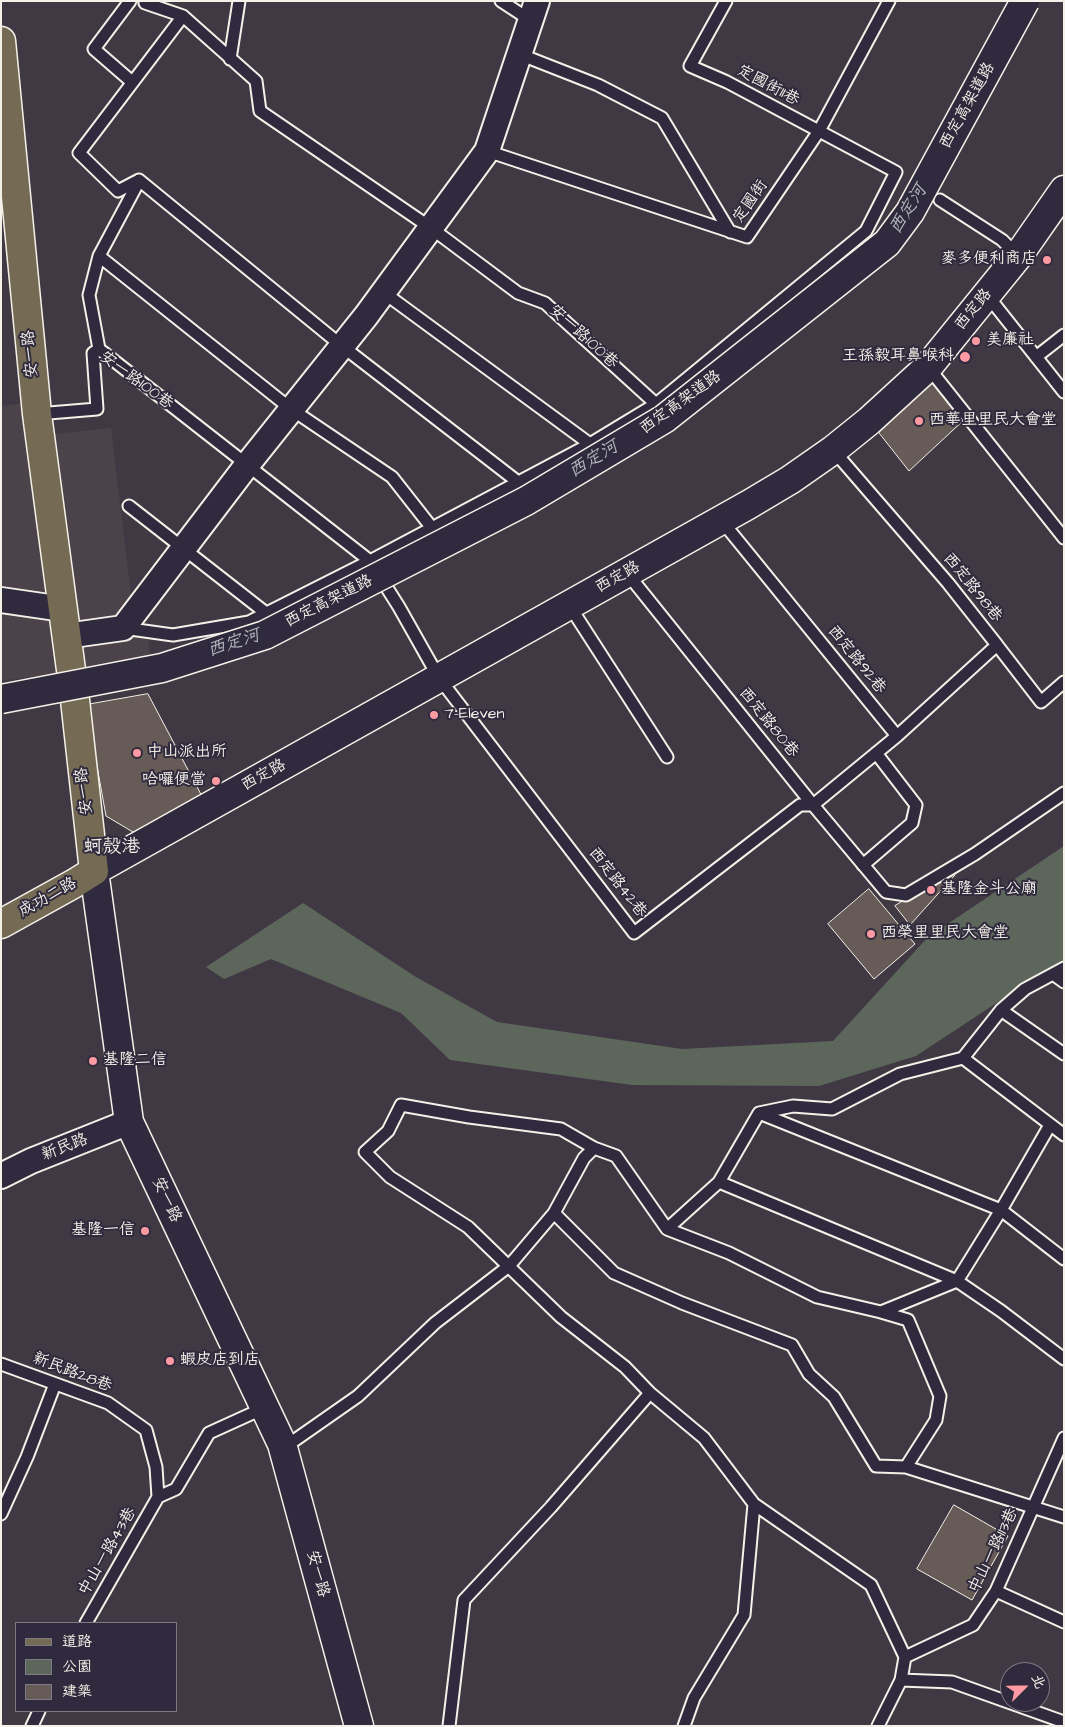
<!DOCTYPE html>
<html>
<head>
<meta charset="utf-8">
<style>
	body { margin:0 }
	#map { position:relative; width:1065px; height:1727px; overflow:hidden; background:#403944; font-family:"Architects Daughter","LXGW WenKai TC",sans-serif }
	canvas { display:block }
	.frame { position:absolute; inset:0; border:2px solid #f4f1e8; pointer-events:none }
	.legend { position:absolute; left:15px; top:1622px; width:162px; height:90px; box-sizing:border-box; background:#2f2a3d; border:1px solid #7e7a81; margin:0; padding:6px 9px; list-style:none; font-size:15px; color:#f4f1e8 }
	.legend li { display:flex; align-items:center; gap:10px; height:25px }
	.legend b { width:25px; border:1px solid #7e7a81 }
	.north { position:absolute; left:1000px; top:1662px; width:50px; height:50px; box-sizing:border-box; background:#2f2a3d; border:1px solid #7e7a81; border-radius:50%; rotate:67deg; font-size:14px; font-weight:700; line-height:20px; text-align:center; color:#f4f1e8 }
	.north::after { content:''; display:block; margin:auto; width:18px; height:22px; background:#ff9aa2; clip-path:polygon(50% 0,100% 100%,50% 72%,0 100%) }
</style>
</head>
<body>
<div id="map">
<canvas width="1065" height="1727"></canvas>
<div class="frame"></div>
<ul class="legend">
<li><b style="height:6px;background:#756b55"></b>道路</li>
<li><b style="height:14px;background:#5c665a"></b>公園</li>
<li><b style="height:14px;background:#665b56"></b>建築</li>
</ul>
<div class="north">北</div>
</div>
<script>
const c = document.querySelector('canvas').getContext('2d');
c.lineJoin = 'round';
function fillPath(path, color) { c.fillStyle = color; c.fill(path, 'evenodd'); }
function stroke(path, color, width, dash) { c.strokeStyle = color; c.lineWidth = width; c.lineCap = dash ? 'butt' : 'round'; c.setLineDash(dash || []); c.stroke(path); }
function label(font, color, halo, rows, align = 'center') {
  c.font = font + ' "Architects Daughter","LXGW WenKai TC",sans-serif'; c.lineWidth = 4; c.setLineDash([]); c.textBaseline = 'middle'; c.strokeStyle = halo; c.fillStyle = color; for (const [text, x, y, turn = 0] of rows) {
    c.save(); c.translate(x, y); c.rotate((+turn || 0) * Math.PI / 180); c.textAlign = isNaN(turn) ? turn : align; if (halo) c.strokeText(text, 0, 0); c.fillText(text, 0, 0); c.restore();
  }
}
fillPath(new Path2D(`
	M32,402l4,34 75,-8 25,209 12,2 2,15 -41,12 -108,15v-275z`), '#4b4349');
fillPath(new Path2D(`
	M1064,846v119l-31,14 -117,77 -97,30 -187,-1 -182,-25 -49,-47 -130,-54 -47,20 -18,-12 97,-64 113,74 81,45 185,27 151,-8 95,-104z`), '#5c665a');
const building = new Path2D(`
	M930,372l36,46 -57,53 -37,-47z
	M148,694l57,108 -67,33 -32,-19 -20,-111z
	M953,871l2,4 -45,50 -15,-19z
	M869,889l46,55 -41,35 -46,-55z
	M954,1505l54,31 -36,64 -55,-31z`);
fillPath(building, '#665b56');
stroke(building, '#f4f1e8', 1);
const lane = new Path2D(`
	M130,1l-36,48 38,33
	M501,1l29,19
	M145,3l38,13 73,65 4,30 171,117 87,65 27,10 111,101
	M519,54l79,31 64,33 68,114
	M230,59l9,-58
	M487,151l260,86 72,-106 70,-130
	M139,180l203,166 176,136
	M139,180l-21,11 -39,-38 104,-137
	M940,200l62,40 16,16
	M99,256l192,153 101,68 40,51
	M383,292l207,152
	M987,295l77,97
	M99,349l-10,-54 10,-39 40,-75
	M1036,357l28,-22
	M928,367l136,171
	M37,414l60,-5 -4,-56 6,-4 271,212 29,46 40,71 195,255 166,-128h13
	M129,506l137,107
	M721,520l176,216
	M627,573l186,232 73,87 20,3 69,-41 89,-61
	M569,605l98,152
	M123,628l50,7 76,-13 121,-61 220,-117 66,-40 210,-173 30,-59 -169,-90 -37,-16 36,-65
	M997,645l44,57 23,-20
	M813,805l84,-69 100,-91 -49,-62 -115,-133
	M863,865l49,-42 4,-18 -40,-52
	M1064,968l-39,21 -24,21 -38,48 -63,16 -68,35 -39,-3 -34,7 -40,69 238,99 44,30 63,48
	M1053,974l11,8
	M1001,1010l63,44
	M963,1058l101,77
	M759,1113l242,97 63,49
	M554,1213l60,60 68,30 110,42 17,29 25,23 42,69 30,1 158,50
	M667,1229l62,24 88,44 64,15 27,8 32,76 -4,24 -30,47
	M881,1312l76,-31 44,-71 49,-85
	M1,1364l107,39 38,27 10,37 2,30
	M282,1444l13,-4 63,-44 77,-73 74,-57 45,-53 30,-55 10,-10
	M158,1497l18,-8 33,-56 55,-25
	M754,1504l117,81 34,72 68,-32 23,-34 68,-153
	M1,1514l26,-57 28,-73
	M996,1591l68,31
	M86,1623l72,-126
	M905,1657l-4,23 51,2 112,40
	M32,1726l7,-15
	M449,1726l15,-126 87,-93 99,-114
	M684,1726l10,-28 50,-83 10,-111 -50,-66 -54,-45 -25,-26 -64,-50 -93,-90 -78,-50 -25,-25 23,-21 13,-26 68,12 92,12 33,19 22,8 51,73 52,-47
	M878,1726l23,-46`);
const street = new Path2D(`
	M1,600l62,9
	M66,636l57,-8 124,-163 119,-149 121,-165 50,-150
	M1,1176l30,-15 98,-39`);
const secondary = new Path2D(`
	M359,1726l-77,-282 -153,-322 -35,-251 654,-366 42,-25 43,-30 36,-29 59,-54 90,-111 46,-66`);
const primary = new Path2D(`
	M1,41l36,373 38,286 19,171 -19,12 -74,41`);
stroke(lane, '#f4f1e8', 15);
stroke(street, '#f4f1e8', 28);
stroke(secondary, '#f4f1e8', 31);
stroke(primary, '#f4f1e8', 31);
stroke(lane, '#2f2a3d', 11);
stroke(street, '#2f2a3d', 24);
stroke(secondary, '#2f2a3d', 28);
stroke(primary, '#756b55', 28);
const secondaryBridge = new Path2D(`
	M1,699l161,-31 103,-33 261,-134 138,-82 223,-176 23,-31 115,-211`);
stroke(secondaryBridge, '#f4f1e8', 31, []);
stroke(secondaryBridge, '#2f2a3d', 28);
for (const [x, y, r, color] of [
	[1047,260,5,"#ff9aa2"],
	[976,341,5,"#ff9aa2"],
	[965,357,6,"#ff9aa2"],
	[919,421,5,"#ff9aa2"],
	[434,715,5,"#ff9aa2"],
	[137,753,5,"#ff9aa2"],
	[216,781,5,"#ff9aa2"],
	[931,890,5,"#ff9aa2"],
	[871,934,5,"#ff9aa2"],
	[93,1061,5,"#ff9aa2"],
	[145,1231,5,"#ff9aa2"],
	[170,1361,5,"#ff9aa2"]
]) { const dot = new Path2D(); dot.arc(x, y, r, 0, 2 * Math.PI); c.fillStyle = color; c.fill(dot); stroke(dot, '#2f2a3d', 2); }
label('16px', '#f4f1e8', '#2f2a3d', [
	["定國街11巷",768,86,28],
	["西定高架道路",968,106,-61],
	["定國街",751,202,-55],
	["西定路",974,310,-51],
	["安一路100巷",583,337,42],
	["安一路",31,354,-95],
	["安一路100巷",136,381,36],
	["西定高架道路",681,403,-36],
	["西定路",618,578,-29],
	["西定路98巷",972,588,51],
	["西定高架道路",329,602,-27],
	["西定路92巷",856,660,51],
	["西定路80巷",768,723,51],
	["西定路",264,776,-29],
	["安一路",85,791,-97],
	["西定路42巷",617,883,52],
	["成功二路",48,898,-29],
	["新民路",65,1148,-21],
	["安一路",166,1200,65],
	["新民路28巷",72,1373,21],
	["中山一路113巷",994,1551,-64],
	["中山一路43巷",108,1552,-60],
	["安一路",317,1574,75]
]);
label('16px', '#f4f1e8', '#2f2a3d', [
	["麥多便利商店",1037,260,"right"],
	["美廉社",986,341],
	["王孫毅耳鼻喉科",954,357,"right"],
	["西華里里民大會堂",929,421],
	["7-Eleven",444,715],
	["中山派出所",147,753],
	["哈囉便當",206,781,"right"],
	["基隆金斗公廟",941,890],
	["西榮里里民大會堂",881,934],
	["基隆二信",103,1061],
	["基隆一信",135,1231,"right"],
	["蝦皮店到店",180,1361]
], 'left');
label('italic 18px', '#b4b9be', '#2f2a3d', [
	["西定河",909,210,-58],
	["西定河",594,460,-31],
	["西定河",234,644,-18]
]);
label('19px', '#f4f1e8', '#2f2a3d', [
	["蚵殼港",112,848]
]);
</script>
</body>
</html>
